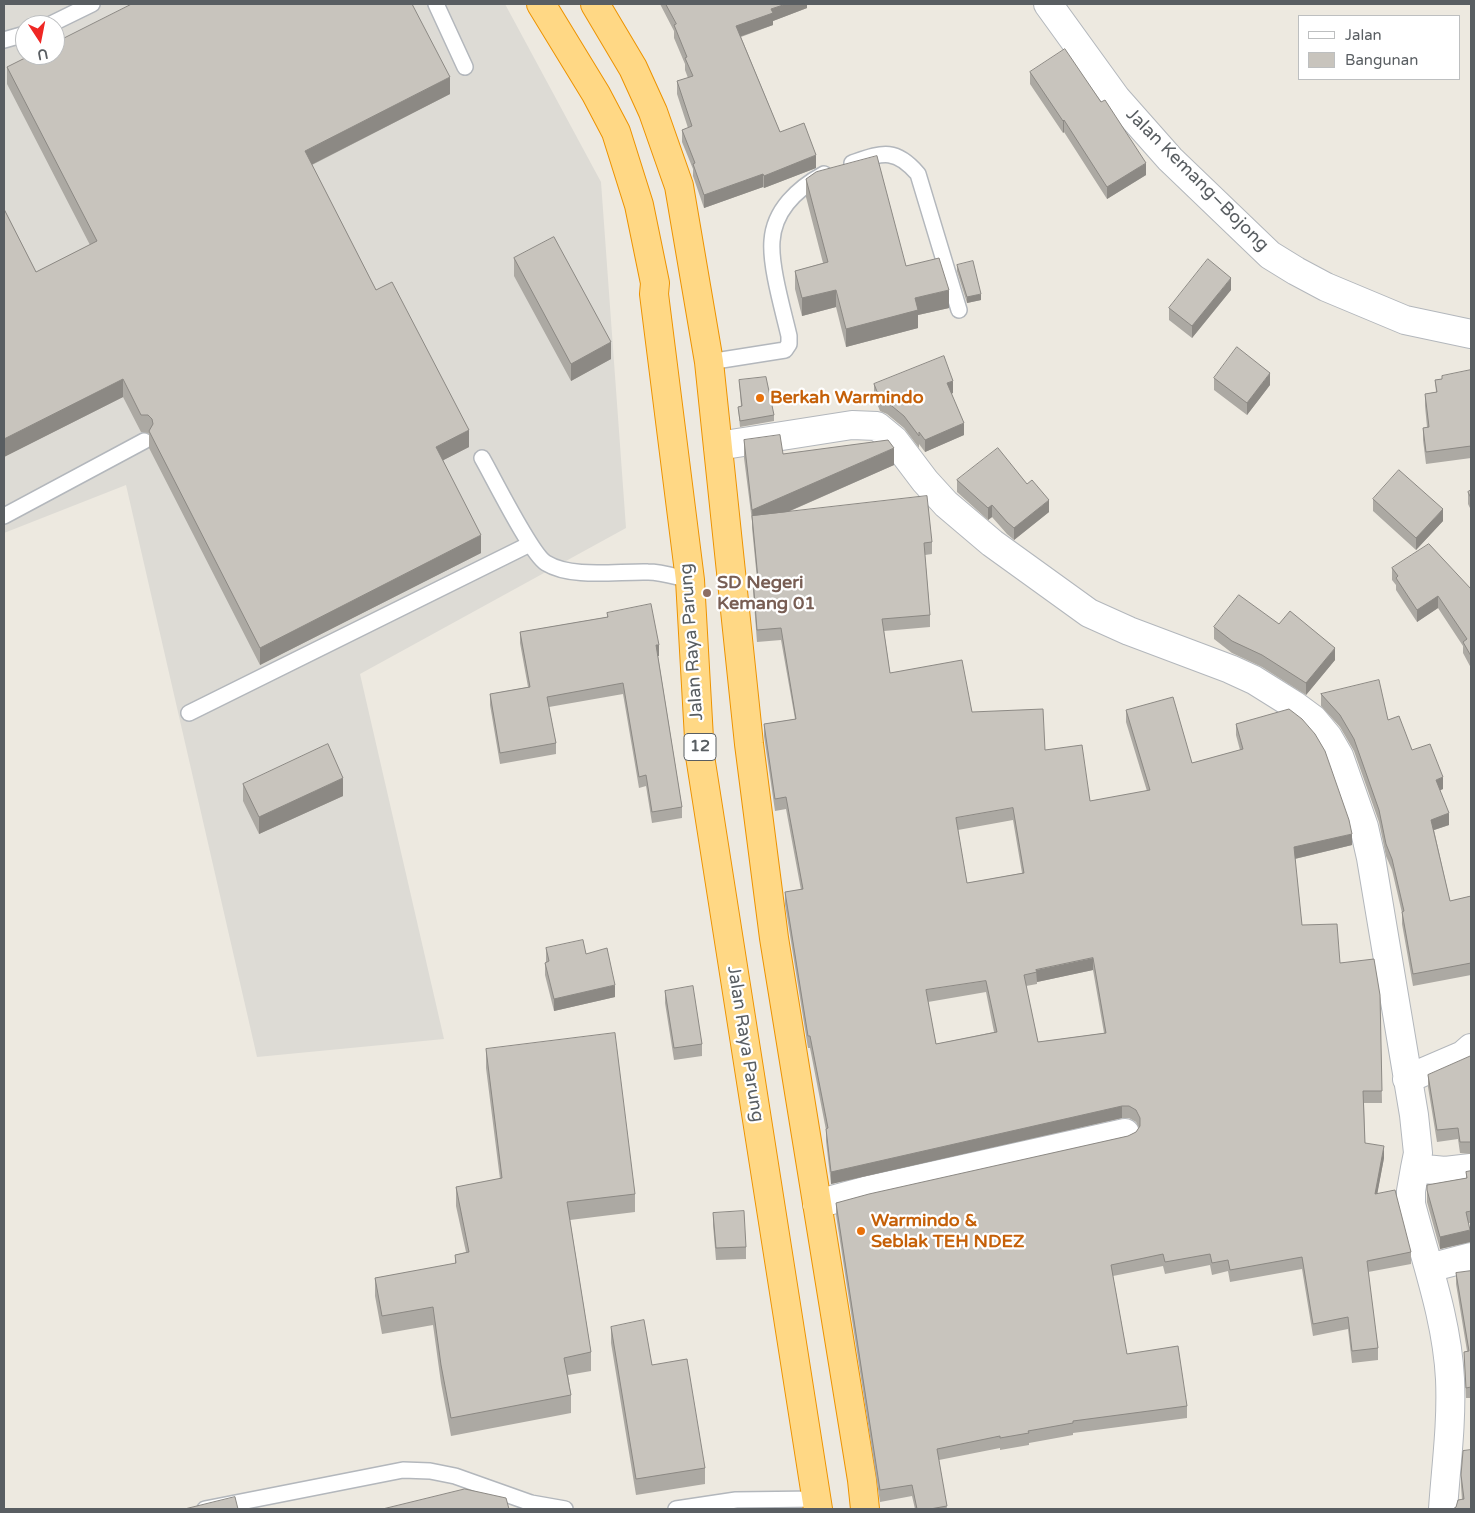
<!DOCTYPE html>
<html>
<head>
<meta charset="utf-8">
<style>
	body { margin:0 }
	#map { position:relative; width:1475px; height:1513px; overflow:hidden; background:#ede9e0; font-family:"Varela Round",sans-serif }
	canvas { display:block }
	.frame { position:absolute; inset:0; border:5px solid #595e62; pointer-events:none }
	.legend { position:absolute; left:1298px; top:15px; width:162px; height:65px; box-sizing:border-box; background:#fff; border:1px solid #bdbfc0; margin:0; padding:6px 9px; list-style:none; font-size:15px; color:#595e62 }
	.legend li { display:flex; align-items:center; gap:10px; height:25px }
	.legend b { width:25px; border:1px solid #bdbfc0 }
	.north { position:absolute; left:15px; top:15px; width:50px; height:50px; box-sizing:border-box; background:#fff; border:1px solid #bdbfc0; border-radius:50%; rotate:169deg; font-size:14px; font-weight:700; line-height:20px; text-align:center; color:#595e62 }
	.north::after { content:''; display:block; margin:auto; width:18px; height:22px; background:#ef2724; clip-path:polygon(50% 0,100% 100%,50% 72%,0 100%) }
</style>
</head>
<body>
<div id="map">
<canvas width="1475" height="1513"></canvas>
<div class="frame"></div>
<ul class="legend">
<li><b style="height:6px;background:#fff"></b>Jalan</li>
<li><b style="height:14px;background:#c8c4bd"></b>Bangunan</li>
</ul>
<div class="north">U</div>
</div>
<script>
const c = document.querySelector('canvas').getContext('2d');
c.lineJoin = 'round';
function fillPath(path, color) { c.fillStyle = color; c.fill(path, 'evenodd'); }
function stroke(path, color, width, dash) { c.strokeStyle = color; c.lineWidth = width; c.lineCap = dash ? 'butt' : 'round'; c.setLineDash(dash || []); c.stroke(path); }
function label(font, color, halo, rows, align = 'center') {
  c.font = font + ' "Varela Round",sans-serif'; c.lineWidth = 4.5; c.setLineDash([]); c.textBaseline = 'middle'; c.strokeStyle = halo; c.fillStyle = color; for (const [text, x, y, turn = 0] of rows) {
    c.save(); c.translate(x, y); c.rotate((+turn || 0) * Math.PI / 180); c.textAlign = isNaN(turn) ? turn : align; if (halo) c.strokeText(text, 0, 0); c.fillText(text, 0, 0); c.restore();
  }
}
fillPath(new Path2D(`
	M4,4h501l96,178 25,346 -266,146 84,365 -187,18 -131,-572 -122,48zM25,25h30v30h-30z`), '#dddbd5');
const lane = new Path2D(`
	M436,4l29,63
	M49,25l43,-21
	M4,40l21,-6
	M852,163c30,-10 43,-16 66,11l41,136
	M709,362l76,-12 4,-6v-8c-6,-26 -19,-70 -17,-95 2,-31 26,-53 52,-67
	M482,458c11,19 49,96 64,105 26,16 72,8 102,9 14,0 28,5 42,8
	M4,516l140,-75
	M189,713l341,-169
	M205,1509l198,-39 27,1 25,5 76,27 34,6
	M676,1509l60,-9 81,-1`);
const street = new Path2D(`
	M1048,4l68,94 54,61 100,96 26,16 30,16 79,33 66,14
	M718,446l134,-21 25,1 17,14 31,41 21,23 46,39 97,70 40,18 101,38 24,11 40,25 19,14 15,18 11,19 25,71 7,31 43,257 4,38 -3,15 30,3 26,-3
	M1407,1079l56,-24 8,-7
	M1415,1168l-4,23v13c15,58 36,115 39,175 2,44 -4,87 -7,130
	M817,1204l48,-13 260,-58
	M1429,1268l42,-11`);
const highway = new Path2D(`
	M541,4l55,90 20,38 23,73 16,78 -1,11 36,286 10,176 118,753
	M595,4l38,64 20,44 26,74 30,176 40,382 25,194 88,542 3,29`);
stroke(lane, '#b3b7bc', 18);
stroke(street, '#b3b7bc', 30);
stroke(highway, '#ed9300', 30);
stroke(lane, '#fff', 15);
stroke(street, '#fff', 28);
stroke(highway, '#ffd885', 28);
fillPath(new Path2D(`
	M660,4h147v4l-34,13v4l-32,12 39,95 36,36 -52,20 -1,-1 -59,21 -11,-32v-7l-11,-27v-12l6,-2 -11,-34v-13l11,-3 -3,-8v-6l-11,-26v-7z
	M7,67l443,27 -138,71 64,125 93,157 -26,13 38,93 -221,112 -111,-217v-14l-1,-1 -7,-1 -18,-35 -119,60v-248l32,63 54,-27 -83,-161z
	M1030,72l116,103 -39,24 -43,-67 -1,1 -33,-49z
	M806,179l100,87 43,42 -31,7v13l-72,19 -10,-40 -34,9 -7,-27v-18l28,-8 -17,-66z
	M514,258l97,101 -40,22 -57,-105z
	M957,265l24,35 -14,3 -10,-32z
	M1231,290l-39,48 -23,-18v-12z
	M1471,370v88l-45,6 -3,-24v-12l4,-1 -2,-21v-12l11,-2 -1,-12 7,-1z
	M1214,378l56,7 -23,30 -33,-25z
	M739,380l35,35v6l-34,6 -2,-20 3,-1z
	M874,384l79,9 -2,1 13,41 -39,17 -6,-8v4l-15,-20 -17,-14 -7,-3 -6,-15z
	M744,440l39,14 111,11 -106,47 144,30v12l-7,1 5,60v12l-46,4 6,42 82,39 73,38 45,51 57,-10 -21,-69v-12l66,53 48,-13 -4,-15v-11l116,121 -57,14 7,66 38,38 40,32 2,108h-18l1,40 19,15 -7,36 34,58v12l-43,8 10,76v12l-26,3 -4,-34 -35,7 -11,-67 -72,13 -2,-11 -16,4 -2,-10 -45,9 -2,-8 -50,10 14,78 60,52v12l-114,15v2l-44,8v2l-29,5v-2l-61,12 8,49h-32l-3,-13 -32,6 -44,-287v-12l292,-67 8,-4 3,-4 -3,-6 -7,-4h-7l-291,66 -5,-43v-11l-16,-82h-2l-23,-144v-12l16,-2 -15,-81 -11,2 -11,-75v-12l31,-5 -14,-79 -24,2 -4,-51v-12h4l-5,-51v-7l-8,-63zM1013,820l9,53 -55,10 -9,-53zM1093,970l11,63 -66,9 -12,-56 11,-2v-2zM986,992l8,40 -58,12 -8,-42z
	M957,480l92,32 -35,28 -7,-6 -15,-17 -4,3 -31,-28z
	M1471,490v20l-3,-6v-12z
	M1373,499l70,22 -27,29 -43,-39z
	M1392,568l79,21v79l-8,-15v-7l-25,-38 -21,14 -21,-32v-5l-4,-5z
	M607,613l52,43h-1l24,151v11l-30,5 -6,-37 -7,2 -16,-94 -74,13 7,36v11l-56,10 -10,-59v-11l38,-7 -8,-44v-11l87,-15z
	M1279,624l56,36 -29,35 -44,-28 -30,-14 -18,-14v-12z
	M1321,694l67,26 55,69 -3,1 9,35 -15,5 16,71 21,-5v79l-58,11 -11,-62v-11l-10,-43 -6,-14 -7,-34 -25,-71 -14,-24 -19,-21z
	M243,784l100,12 -84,38 -16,-33z
	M546,948l40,6 29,43 -61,14 -9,-36v-12l1,-1z
	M665,991l37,53v12l-28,4 -9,-57z
	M486,1049l149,145v18l-65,8 21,132v19l-23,4 3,20v18l-120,23 -10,-53 -8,-58 -51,9 -7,-38v-18l80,-14v-9l11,-3 -10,-46v-19l44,-8 -14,-111z
	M1471,1056v98l-11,-1 -2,-14 -21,3 -9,-55v-12z
	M1471,1171v52h-3l2,19 -30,7 -13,-47v-17l39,-7v-6z
	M713,1213l33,34v12l-30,1 -3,-35z
	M1471,1271v127h-5l-2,-46 3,-1 -11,-67v-11z
	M611,1327l41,38 53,103v16l-69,11 -25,-152z
	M1461,1475l10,34 -15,-2 6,-7 -1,-14z`), '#aca9a3');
fillPath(new Path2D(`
	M786,4h21v4l-34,13v4l-37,13v-12l35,-17z
	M450,77v17l-145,74v-17z
	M1064,120v12l-1,1v-12z
	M816,155v13l-52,20v-12z
	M1146,163v12l-39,24v-12z
	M763,174v13l-59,21v-13z
	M1231,278v12l-39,48v-12z
	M836,290v17l-34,9v-18z
	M949,290v18l-31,7v13l-72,19v-18l69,-31z
	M981,294v6l-14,3v-6z
	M611,342v17l-40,22v-17z
	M1270,373v12l-23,30v-12z
	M123,379v18l-119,60v-18z
	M953,381v12l-6,2v-12z
	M964,423v12l-39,17v-12z
	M469,430v17l-33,17v-17z
	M894,448v17l-141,62 -1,-17z
	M1049,500v12l-35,28v-12z
	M992,505v12l-4,3v-12z
	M1443,509v12l-27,29v-12z
	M481,535v18l-221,112v-17z
	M1438,596v12l-21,14v-12z
	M656,645h3v11h-3z
	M1335,648v12l-29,35v-12z
	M1443,777v12l-7,3v-12z
	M343,778v18l-84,38v-17z
	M1449,813v12l-18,6v-11z
	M1352,834v11l-58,14v-12z
	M1093,958v12l-56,12 -1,-12z
	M615,985v12l-61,14v-12z
	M1122,1106v12l-291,66v-12z
	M1384,1146v12l-9,48v-12z
	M1470,1230v12l-30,7v-12z`), '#8c8984');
const building = new Path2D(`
	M132,4h280l38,73 -145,74 71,139 16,-8 77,148 -33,17 45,88 -221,113 -111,-217 4,-7 -1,-5 -4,-4h-7l-18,-36 -119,60v-230l32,63 61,-31 -90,-174 24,-12h24v-12z
	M666,4h120l-15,5 2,4 -37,13 44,106 24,-9 12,32 -52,21 -1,-2 -59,21 -11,-31 2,-1 -13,-33 10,-4 -15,-45 16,-5 -8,-18 2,-1 -13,-32 2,-1z
	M1065,49l36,53 4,-2 41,63 -39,24 -43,-67 -1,1 -33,-49z
	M877,156l29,110 33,-8 10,32 -34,8 3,12 -72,19 -10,-39 -34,8 -7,-27 33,-9 -22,-83 10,-7z
	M554,237l57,105 -40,22 -57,-106z
	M1208,259l23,19 -39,48 -23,-18z
	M973,261l8,33 -14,3 -10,-32z
	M1237,347l33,26 -23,30 -33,-25z
	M944,356l9,25 -6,2 17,40 -39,17 -6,-8v4l-15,-20 -17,-14 -7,-3 -6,-15z
	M1471,370v76l-45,6 -3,-24 6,-1 -4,-33 12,-2 -2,-12 7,-1v-3z
	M766,377l8,38 -34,6 -2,-14 4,-1 -3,-26z
	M780,435l3,19 105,-14 6,8 -142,62 -8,-70z
	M998,448l29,36 5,-4 17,20 -35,28 -7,-6 -15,-17 -4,3 -31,-28z
	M1399,470l44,39 -27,29 -43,-39z
	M1471,490v8l-3,-6z
	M927,496l5,46 -8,1 6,72 -48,4 8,54 72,-13 10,52 71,-3 2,41 37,-5 8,56 60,-11 -24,-80 47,-13 19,66 51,-14 -7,-25 53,-15 13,10 13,15 10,17 24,69 3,14 -58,13 8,78 35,-1 3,39 34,-4 6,36 2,96h-19l2,52 19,3 -9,48 20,-4 16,62 -44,9 11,87 -26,3 -4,-34 -35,7 -11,-67 -72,13 -2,-10 -16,3 -2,-9 -45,8 -2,-8 -52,11 16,89 51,-8 9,60 -114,15v2l-45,8 1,2 -29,5v-2l-63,13 10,57 -17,3h-13l-5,-24 -32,5 -44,-287 33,-9 259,-58 8,-4 4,-6v-8l-4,-8 -7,-4h-7l-291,66 -5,-43 2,-1 -18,-92h-2l-23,-144 18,-3 -17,-92 -11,2 -11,-75 32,-5 -15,-91 -24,2 -4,-51h5l-6,-63zM1013,808l11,65 -57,10 -11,-65zM1093,958l13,75 -68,9 -14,-67 13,-3 -1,-2zM986,981l11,51 -61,12 -10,-54z
	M1429,544l42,45v67l-8,-14 4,-3 -29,-43 -21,14 -21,-32 2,-2 -6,-8z
	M1239,595l40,29 11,-13 45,37 -29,35 -44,-28 -30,-14 -18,-14z
	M651,604l8,41h-3l26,162 -30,5 -6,-37 -7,2 -16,-94 -76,14 9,46 -56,10 -10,-59 40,-7 -10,-55 88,-15 -1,-4z
	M1379,680l9,40 11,-4 13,34 18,-6 13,33 -7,3 13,33 -18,7 19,81 21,-5v67l-58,11 -11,-62 2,-1 -12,-52 -6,-15 -7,-34 -25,-71 -14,-24 -19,-21z
	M328,744l15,34 -84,39 -16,-33z
	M583,940l3,14 21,-6 8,37 -61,14 -9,-36 4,-2 -3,-13z
	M693,986l9,58 -28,4 -9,-57z
	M615,1033l20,161 -68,8 24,150 -27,6 7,37 -120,23 -10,-53 -8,-58 -51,9 -7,-38 81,-15 -1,-8 14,-3 -13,-65 46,-9 -16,-129z
	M1471,1056v86h-11l-2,-14 -21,2 -9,-55z
	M1471,1171v40l-5,1 4,18 -30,7 -13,-47v-5l40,-7 -1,-6z
	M744,1211l2,36 -30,1 -3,-35z
	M1471,1271v116l-5,1 -2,-36 5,-1 -13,-78z
	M644,1320l8,45 35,-6 18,109 -69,11 -25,-152z
	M1471,1450v59h-18l3,-2 2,-7 6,-1 -3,-24 2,-24z
	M465,1489l41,9 3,11h-126z
	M235,1497l3,12h-53z`);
fillPath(building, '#c8c4bd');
stroke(building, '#8c8984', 1);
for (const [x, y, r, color] of [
	[760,398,5,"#e8710a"],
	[707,593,5,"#8d6e63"],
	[861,1231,5,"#e8710a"]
]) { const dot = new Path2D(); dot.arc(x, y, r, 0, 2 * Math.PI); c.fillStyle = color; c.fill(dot); stroke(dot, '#fff', 2); }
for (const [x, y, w] of [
	[700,747,32]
]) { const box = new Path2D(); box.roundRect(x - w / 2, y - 13.5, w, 27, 4); c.fillStyle = '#fff'; c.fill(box); stroke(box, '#595e62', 1); }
label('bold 16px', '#595e62', null, [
	["12",700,747]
]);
label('18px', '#595e62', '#fff', [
	["Jalan Kemang–Bojong",1197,180,45],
	["Jalan Raya Parung",692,642,-94],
	["Jalan Raya Parung",745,1044,81]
]);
label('bold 18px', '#c56008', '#fff', [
	["Berkah Warmindo",770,398],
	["Warmindo &",871,1221],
	["Seblak TEH NDEZ",871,1242]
], 'left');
label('bold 18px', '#785e54', '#fff', [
	["SD Negeri",717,583],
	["Kemang 01",717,604]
], 'left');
</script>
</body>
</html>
